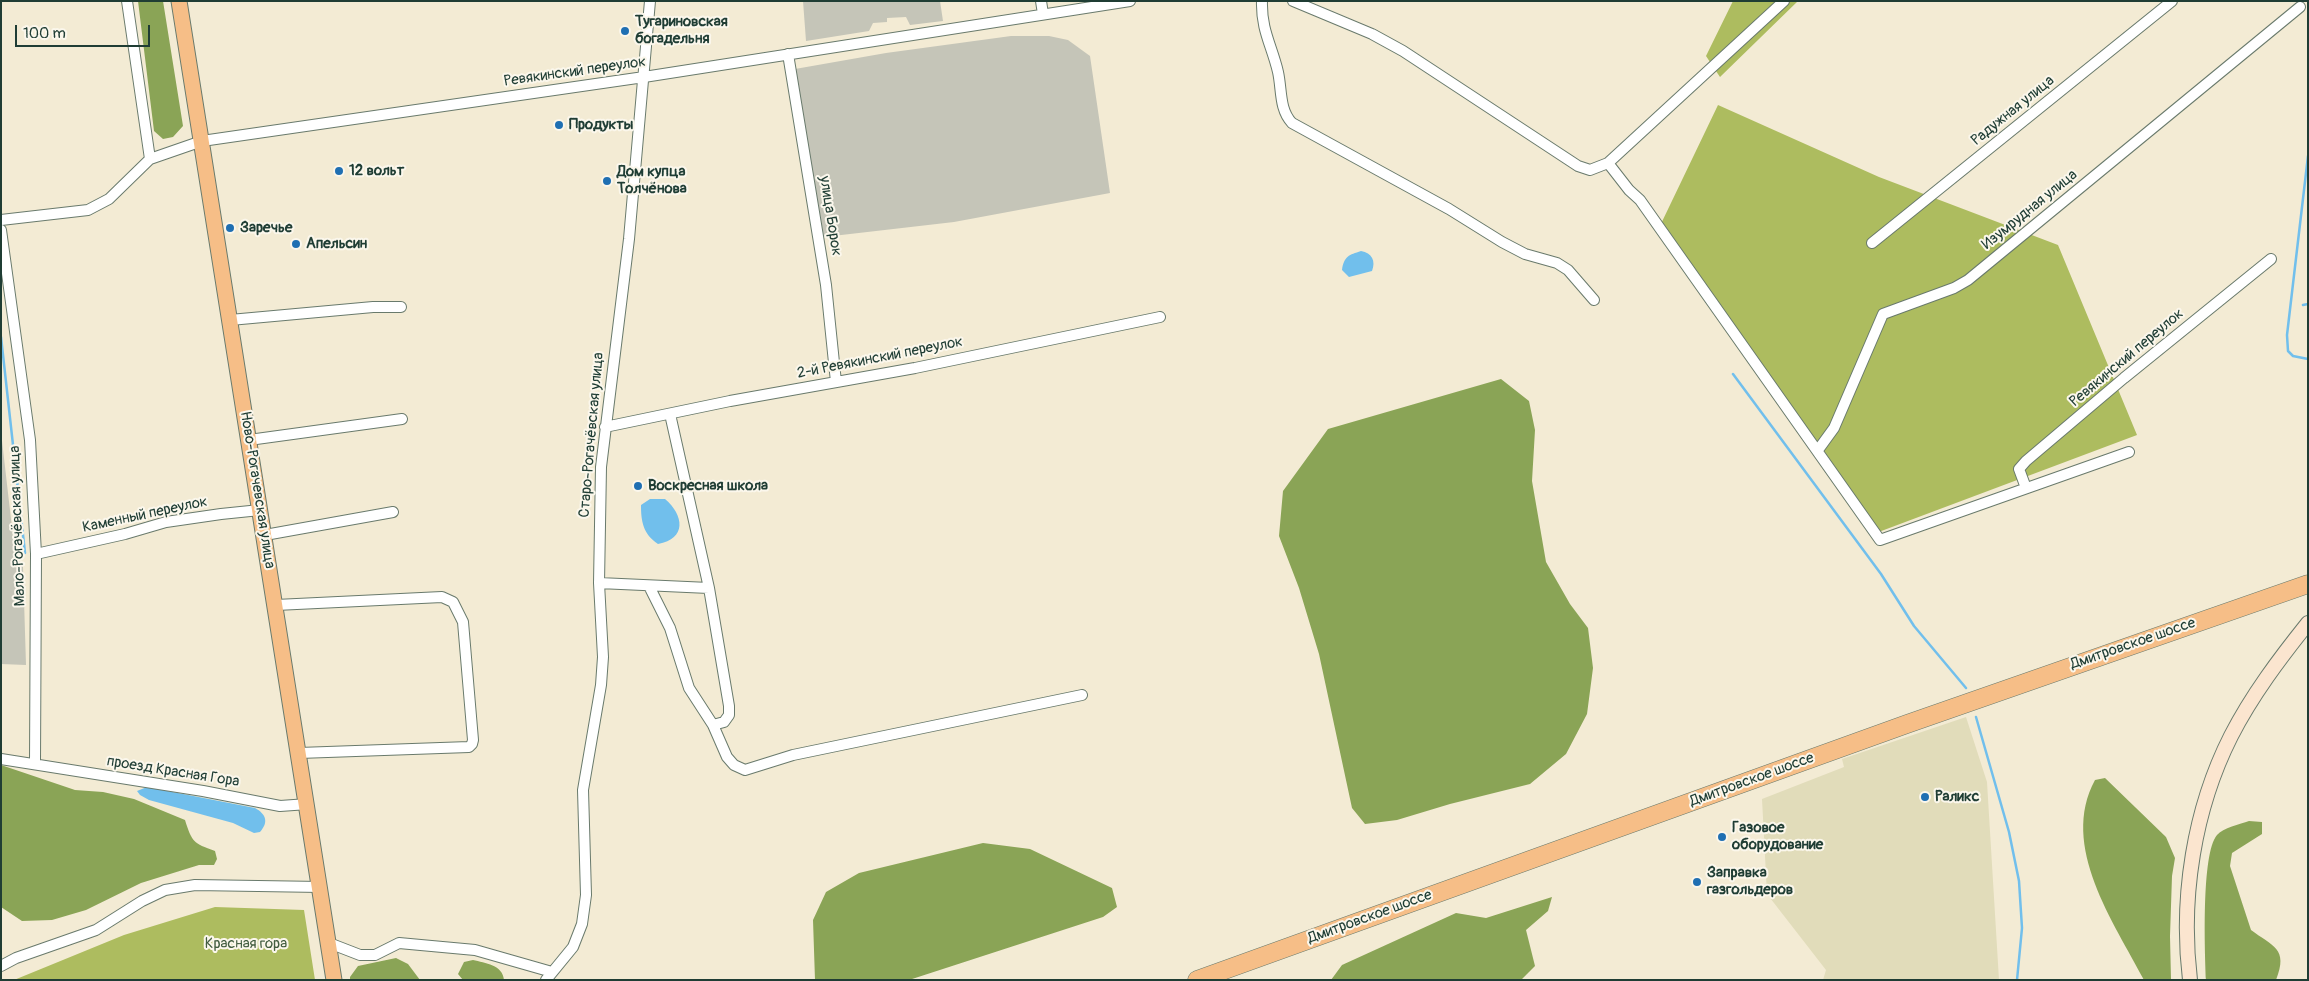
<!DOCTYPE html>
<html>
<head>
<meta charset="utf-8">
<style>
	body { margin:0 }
	#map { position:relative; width:2309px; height:981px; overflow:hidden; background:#f3ebd4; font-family:Pangolin,sans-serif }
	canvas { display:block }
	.frame { position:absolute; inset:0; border:2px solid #1f3d34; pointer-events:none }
	.scale { position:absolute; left:15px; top:25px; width:135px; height:22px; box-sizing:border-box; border:2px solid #1f3d34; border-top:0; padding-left:6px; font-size:15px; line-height:18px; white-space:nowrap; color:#1f3d34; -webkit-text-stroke:4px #fbf7ec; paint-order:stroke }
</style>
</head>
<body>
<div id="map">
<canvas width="2309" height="981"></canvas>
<div class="frame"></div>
<div class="scale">100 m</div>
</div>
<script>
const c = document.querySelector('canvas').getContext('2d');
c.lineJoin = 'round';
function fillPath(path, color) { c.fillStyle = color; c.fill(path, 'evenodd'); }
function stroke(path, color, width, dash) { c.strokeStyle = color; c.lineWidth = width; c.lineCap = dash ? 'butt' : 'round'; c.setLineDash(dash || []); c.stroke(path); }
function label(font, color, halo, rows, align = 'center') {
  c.font = font + ' Pangolin,sans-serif'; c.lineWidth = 4; c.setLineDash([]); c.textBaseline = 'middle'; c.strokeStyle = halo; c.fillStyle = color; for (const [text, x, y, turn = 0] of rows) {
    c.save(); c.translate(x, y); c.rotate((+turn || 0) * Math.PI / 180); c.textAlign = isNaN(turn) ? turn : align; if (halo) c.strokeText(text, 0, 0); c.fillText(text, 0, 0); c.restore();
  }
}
fillPath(new Path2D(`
	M1966,717l21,65 12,198h-176l3,-10 -59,-76 -5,-95 82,-32 -2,-8z`), '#e1dcba');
fillPath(new Path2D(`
	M803,1h137l3,20 -33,4 -4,-8 -19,1v4l-14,1 -4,8 -63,10z
	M1011,36h38l19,4 22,16 20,137 -156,29 -130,15 -29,-168 91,-16z
	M1,432l14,122 8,13 3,98 -25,-1z`), '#c5c5b8');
fillPath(new Path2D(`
	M1733,1h65l-78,76 -14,-21z
	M1718,105l161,72 179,68 79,190 -261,98 -218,-303z
	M215,907l89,3 11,70h-301l110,-45z`), '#adbc5f');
fillPath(new Path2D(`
	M138,1h25l20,125 -10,11 -10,2 -9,-8z
	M1501,379l28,22 6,29 -3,51 14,81 24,42 18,24 5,40 -6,46 -21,40 -36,30 -80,20 -53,16 -32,4 -13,-16 -33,-154 -20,-66 -20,-52 4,-45 45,-62z
	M1,765l74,25 28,2 31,7 51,21c7,22 8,23 30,31l2,8 -3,6h-15l-58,18 -55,27 -34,10 -30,1 -21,-14z
	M2105,778l61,59 9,21 -3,18 -2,60 1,44h-27c-30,-58 -85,-134 -49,-200z
	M2249,821l13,1v12l-30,19 -2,13 21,64c21,16 38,18 25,50h-70c-1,-28 -5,-126 11,-145 6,-7 23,-11 32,-14z
	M983,843l47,6 82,39 5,19 -14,10 -194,63h-94l-2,-60 13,-28 33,-19z
	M1552,897l-4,14 -22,19 9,36 -14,14h-190l11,-15 114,-52 30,5z
	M396,958l12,6 12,16h-70v-3l8,-11z
	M473,960c12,3 30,5 31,20h-41l-5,-6 6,-12z`), '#8aa456');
fillPath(new Path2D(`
	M1361,251c11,2 15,10 11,20l-23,6 -7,-7c2,-14 7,-15 19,-19z
	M650,499h15c19,16 22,40 -7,45 -15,-10 -17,-23 -17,-39z
	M147,787l108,21c11,6 14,14 5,24l-6,1 -21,-10 -84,-23 -9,-5 -3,-4z`), '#71bfec');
stroke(new Path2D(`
	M2308,156l-21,179 1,16 5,5 15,3
	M2303,305l5,-1
	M1,337l24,216
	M1733,374l148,200 33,52 52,62
	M1976,717l33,115 10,49 3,47 -5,52`), '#71bfec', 2.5);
const street = new Path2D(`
	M127,1l23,158
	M1041,1l2,13
	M1262,1c-1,29 10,45 16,71 4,18 1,37 14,51l157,86 53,33 23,12 32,9 11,7 26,30
	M1293,1l79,33 31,17 175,115 12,4 18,-7 176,-162
	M788,54l38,231 10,97
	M1608,163l21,27 11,10 240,340 249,-88
	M1,220l87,-10 21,-11 41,-40 52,-18 442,-64 486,-76
	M1,230l29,210 6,114 -1,209
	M1872,243l300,-242
	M230,320l143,-13h28
	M670,414l39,174 20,118v9l-5,7 -11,3
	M605,427l125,-26 185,-33 245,-51
	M249,440l153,-21
	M1818,450l16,-22 49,-114 71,-26 14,-8 332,-273
	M2026,488l-7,-19 7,-8 98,-83 147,-119
	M265,535l128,-23
	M36,554l89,-20 41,-12 55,-8 39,-4
	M599,583l110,5
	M649,586l21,42 19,60 24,37 14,32 7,8 11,5 48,-15 289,-60
	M276,605l166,-8 11,5 10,20 10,118 -1,4 -3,3 -170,6
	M1,759l202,32 77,15 28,-2
	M329,943l31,12h15l24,-12 76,7 77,22
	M1,966l15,-8 80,-28 46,-29 23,-11 30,-5 126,2
	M546,980l27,-33 9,-23 4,-29 -3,-105 18,-105 2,-28 -4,-74 2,-116 28,-228 21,-238`);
const secondary = new Path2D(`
	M2190,980c-10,-82 4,-171 41,-244 21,-41 49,-78 77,-113`);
const primary = new Path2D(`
	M179,1l155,979`);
const highway = new Path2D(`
	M1197,980l710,-256 401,-140`);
stroke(street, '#697a6c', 12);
stroke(secondary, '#697a6c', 16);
stroke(primary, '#697a6c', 17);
stroke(highway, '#697a6c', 19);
stroke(street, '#fff', 10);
stroke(secondary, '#fbe5cf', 14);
stroke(primary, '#f6be87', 15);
stroke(highway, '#f6be87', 18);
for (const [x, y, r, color] of [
	[625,31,5,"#1f6fb2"],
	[559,125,5,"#1f6fb2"],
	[339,171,5,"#1f6fb2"],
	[607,181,5,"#1f6fb2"],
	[230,228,5,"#1f6fb2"],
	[296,244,5,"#1f6fb2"],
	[638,486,5,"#1f6fb2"],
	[1925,797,5,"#1f6fb2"],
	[1722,837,5,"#1f6fb2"],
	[1697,882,5,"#1f6fb2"]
]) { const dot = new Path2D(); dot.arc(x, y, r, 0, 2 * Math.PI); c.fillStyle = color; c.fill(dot); stroke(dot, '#fbf7ec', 2); }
label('bold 15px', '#1f3d34', '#fbf7ec', [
	["Тугариновская",635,22],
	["богадельня",635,39],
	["Продукты",569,125],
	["12 вольт",349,171],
	["Дом купца",617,172],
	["Толчёнова",617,189],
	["Заречье",240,228],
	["Апельсин",306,244],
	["Воскресная школа",648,486],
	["Раликс",1935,797],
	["Газовое",1732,828],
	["оборудование",1732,845],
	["Заправка",1707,873],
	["газгольдеров",1707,890]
], 'left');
label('15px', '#1f3d34', '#fbf7ec', [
	["Ревякинский переулок",575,72,-8],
	["Радужная улица",2013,111,-39],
	["Изумрудная улица",2030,210,-39],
	["улица Борок",830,216,81],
	["2-й Ревякинский переулок",880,358,-11],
	["Ревякинский переулок",2127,358,-40],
	["Старо-Рогачёвская улица",592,435,-85],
	["Ново-Рогачевская улица",257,490,81],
	["Каменный переулок",145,515,-12],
	["Мало-Рогачёвская улица",18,526,-92],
	["Дмитровское шоссе",2133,644,-19],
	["проезд Красная Гора",173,772,9],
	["Дмитровское шоссе",1752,780,-20],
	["Дмитровское шоссе",1370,917,-20]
]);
label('15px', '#425d3f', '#fbf7ec', [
	["Красная гора",246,944]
]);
</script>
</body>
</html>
